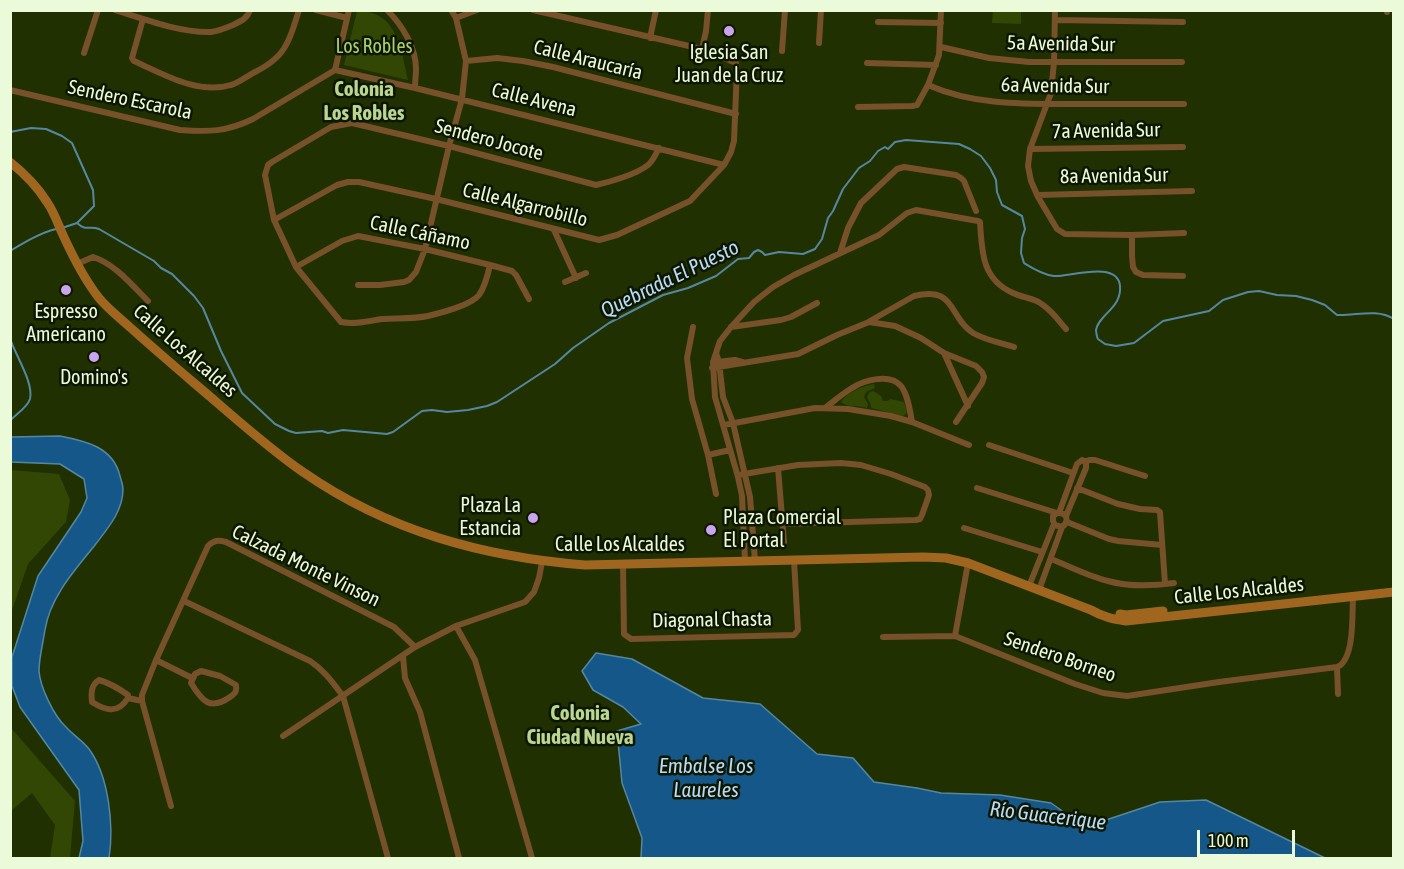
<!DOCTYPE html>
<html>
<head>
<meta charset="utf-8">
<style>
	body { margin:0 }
	#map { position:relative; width:1404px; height:869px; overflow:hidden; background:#203000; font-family:"Asap Condensed",sans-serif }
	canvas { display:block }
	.frame { position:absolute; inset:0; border:12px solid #ebfad8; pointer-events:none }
	.scale { position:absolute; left:1197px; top:830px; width:98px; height:27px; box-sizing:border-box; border:3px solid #ebfad8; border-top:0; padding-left:8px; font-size:18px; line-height:21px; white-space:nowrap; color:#ebfad8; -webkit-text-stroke:4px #0d1600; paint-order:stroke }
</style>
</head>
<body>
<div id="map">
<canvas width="1404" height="869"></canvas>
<div class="frame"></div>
<div class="scale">100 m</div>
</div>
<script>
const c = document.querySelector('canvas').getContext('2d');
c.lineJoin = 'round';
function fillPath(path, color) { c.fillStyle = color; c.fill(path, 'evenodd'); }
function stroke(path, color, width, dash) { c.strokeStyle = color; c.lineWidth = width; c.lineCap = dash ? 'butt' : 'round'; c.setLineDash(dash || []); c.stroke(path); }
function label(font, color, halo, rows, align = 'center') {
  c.font = font + ' "Asap Condensed",sans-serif'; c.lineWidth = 5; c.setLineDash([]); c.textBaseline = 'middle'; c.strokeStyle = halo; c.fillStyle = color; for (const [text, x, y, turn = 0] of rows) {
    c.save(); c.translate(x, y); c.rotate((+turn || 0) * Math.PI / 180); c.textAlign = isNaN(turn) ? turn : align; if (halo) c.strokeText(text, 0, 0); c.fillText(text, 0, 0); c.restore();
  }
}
fillPath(new Path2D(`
	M357,11c40,-1 44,38 51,69l-64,-15z
	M993,11h28v13l-29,-1z
	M874,384l1,4 -9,4 -2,5 4,7 -1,4c-8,-3 -20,0 -26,-6 7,-10 21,-16 33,-18z
	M873,391l8,5 2,5h5l2,-2 14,3 3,9 -1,3 -3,2 -32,-8v-3l-4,-8 2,-4z
	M11,470l48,4 11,26 -4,22 -38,42 -17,49z
	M11,728l64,73 -5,57h-20l5,-33 -23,-32 -21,18z`), '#334704');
const water = new Path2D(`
	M60,436c26,5 53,11 60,40 1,4 3,9 3,13 0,22 -15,39 -28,56 -20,25 -45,52 -50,85 -2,13 -6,28 -6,41 1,16 15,45 27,56 7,8 17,14 23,22 20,27 25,77 20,109h-30l4,-17 -4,-51 -59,-83 -8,-21v-29l26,-81 43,-64 6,-14 -3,-19 -24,-15 -49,-2v-25z
	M596,653l36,6 71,39 57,6 57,50 36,4 21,24 43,6 24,5 59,2 51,8 34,24 75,-25 46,-2 119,58h-684l1,-20 -20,-55 -5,-52 24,-7 -18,-17 -30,-17 -11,-19z`);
fillPath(water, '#155788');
stroke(water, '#5588a0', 1.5);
stroke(new Path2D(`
	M10,132l21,-4 15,1 16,7 10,7 21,47 1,16 -17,17 -15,5
	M77,223c10,9 11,2 22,6l55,32 7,7 11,6 22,22 9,12 18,43 21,42 33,31 14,7 7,2 26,-2 6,2 15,-3 44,4 6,-2 29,-21 10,-1 15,2 21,-2 19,-4 10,-4 58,-38 18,-16 36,-25 54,-28 25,-7 28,-12 22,-17 11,-1 5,-6 4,-2 4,2 3,3 14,-3 24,2 12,-5 7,-10 6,-21 5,-7 10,-22 16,-21 11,-7 8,-10 7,-4 3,2 7,-7 11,-2 53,4 11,5 11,7 9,12 6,12 1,12 5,13 20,11 3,13 -3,9 -1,15 3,10c8,5 19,12 30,13 15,1 64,-16 66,10 2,22 -21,28 -24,44 0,1 1,8 2,9l7,5 11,2 18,-3 29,-22 46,-10 14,-11 25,-8 11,-1 18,4 19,1 16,4 13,5 12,10c19,1 39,-7 57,4
	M10,251c15,-9 30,-18 46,-22
	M10,338c4,15 24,44 20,61 -3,9 -14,15 -20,22`), '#5588a0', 2);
stroke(new Path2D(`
	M115,10c28,9 66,23 96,22 7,-1 15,-4 22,-7 8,-4 14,-6 17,-15
	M316,10l31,8
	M387,10c15,15 29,37 29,59 0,6 -1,12 -1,19
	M1055,10l-1,52 -3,31 -21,56 -2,17 3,15 7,16 19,32 8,5 67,1 52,-2
	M1387,10v2
	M456,18l21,-8
	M143,19l-11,39 2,3c29,13 64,34 97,24 8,-2 16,-9 24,-13 12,-6 25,-15 31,-27 6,-10 9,-23 13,-35
	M1056,20l127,2
	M878,22l63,1
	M650,38l6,-28
	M819,43l2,-33
	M941,47l48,11 40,4h153
	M702,49l4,-18 2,-21
	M782,51l3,-41
	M84,53l14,-43
	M466,61l31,-3 26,3 30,6 183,47
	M867,63l69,2
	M335,70l80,18 309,77
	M335,70l14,-60
	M928,85c47,21 100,19 150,19 35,0 70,0 106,0
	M10,90l170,40c29,2 46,2 73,-11l82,-49
	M858,107l54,-1 5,-1 11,-20 11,-30 2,-45
	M1030,149l153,-2
	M1037,195l155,-4
	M274,220l63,-35 11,-3h11l77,17 163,41 18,-5 73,-34 34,-36 7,-13 3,-11 3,-73 -1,-5 -34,-14 -169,-39
	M554,230l22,48
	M1132,235v21l1,11 3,5 7,3 40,1
	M840,253l8,-25 13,-25 36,-34 7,-2 52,8 5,3 3,3 12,30
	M77,264l16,-7c22,7 39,28 55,44
	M490,265c-2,9 -5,22 -11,30 -8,10 -38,18 -51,21 -14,3 -31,2 -46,3 -13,2 -27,6 -41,3l-45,-55 -22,-47 -9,-45 3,-10 4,-3 59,-35 21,-4 97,23 147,39c14,-3 41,-11 52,-20 5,-4 8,-11 11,-17
	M296,267l46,-26 16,-5 67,13 65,16 22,6 4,4 13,24
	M565,282l21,-9
	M358,285h22l24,-3 5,-2 7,-8 9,-23 24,-103 13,-47 4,-38 -10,-43 -5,-8
	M870,321l44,-25c43,-10 34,21 59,37 12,7 28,10 41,14
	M693,327l-6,31 5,41 16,56 8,39
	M731,327l50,-7 10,-3 26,-14
	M716,353l3,9 4,35 10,26 17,74 5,64
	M944,353l24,53
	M717,362l18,-2 7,2
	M712,368l86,-14 39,-19 32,-13 26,4 26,12 23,15 32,13 6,6 2,5 -2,6 -26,39
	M825,408c9,-7 17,-14 27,-20 12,-8 38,-15 49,-2 7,9 9,25 11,36
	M724,425l91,-17 33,1 43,7 21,6 57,23
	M989,445l84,28
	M708,455l22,-5
	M1086,462l3,-2h6l50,16
	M778,468l6,74
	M738,475l60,-10 43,-2 20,2 30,9 34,13 3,3 1,5 -7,20 -2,4 -4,1 -133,4
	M977,488l80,25c10,-1 13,8 5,14l-7,-2 -2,-4v-5l4,-3
	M1077,488l41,16 22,5 17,1 3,2 5,72
	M1059,513l18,-49 5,-4 4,2v6l-20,48
	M1067,522l42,17 9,2 44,4
	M964,528l78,24
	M1051,559c18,7 37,17 57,22 21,6 44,5 66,2
	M745,561l-3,-65 -4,-19 -23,-80 -2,-35 7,-21 11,-14 23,-25 19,-15 21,-12 85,-40 28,-22 9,-3 62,11 2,1c2,31 2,57 33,71 10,5 22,5 30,12 9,6 16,16 23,24
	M623,565l1,69 7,5 163,-4 4,-5 -4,-70
	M1029,586l25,-62
	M1039,590l23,-63
	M184,601l126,60c14,9 23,22 33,35l45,162
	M456,626l19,34 57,198
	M955,636l13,-73
	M883,637l72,-1 120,48 28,9 24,3 92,-14 118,-15
	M403,656l2,22 15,34 39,146
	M156,660l36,18
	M201,671l19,5 16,9c1,6 0,8 -6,12 -20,14 -28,4 -39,-14l4,-9z
	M1338,694l-1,-27c18,-7 15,-54 16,-71
	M128,698c-10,16 -22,13 -36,4 -1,-9 -1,-17 7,-22 11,3 19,8 29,15v3l14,3
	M283,736l132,-89 41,-21 69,-24 9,-10 5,-14 3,-16
	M171,806l-29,-105v-6l14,-35 52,-114c6,-6 10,-6 18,-4l168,85 21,20`), '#76512a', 6);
stroke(new Path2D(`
	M10,162c15,12 27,24 37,40 7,10 11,22 16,33 10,22 21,44 36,63 9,11 22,21 33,31 20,18 41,36 62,54 36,30 70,62 109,89 85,59 180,85 282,93l338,-8 23,1 22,5 123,47c12,7 22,9 35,11l268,-29
	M1120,614l6,1 37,-4`), '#a06620', 9);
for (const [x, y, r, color] of [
	[729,31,6,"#c9a5ee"],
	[66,290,6,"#c9a5ee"],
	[94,357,6,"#c9a5ee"],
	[533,518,6,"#c9a5ee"],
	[711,530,6,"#c9a5ee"]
]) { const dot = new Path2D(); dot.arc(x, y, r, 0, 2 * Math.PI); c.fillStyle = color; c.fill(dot); stroke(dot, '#0d1600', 2); }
label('20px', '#ebfad8', '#0d1600', [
	["5a Avenida Sur",1061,44,1],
	["Calle Araucaría",588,60,14],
	["6a Avenida Sur",1055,86,1],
	["Sendero Escarola",130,100,12],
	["Calle Avena",534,100,14],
	["7a Avenida Sur",1106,131,-1],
	["Sendero Jocote",489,140,15],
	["8a Avenida Sur",1114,176,-1],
	["Calle Algarrobillo",525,205,14],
	["Calle Cáñamo",420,233,12],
	["Calle Los Alcaldes",185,351,41],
	["Calle Los Alcaldes",620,545],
	["Calzada Monte Vinson",306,566,26],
	["Calle Los Alcaldes",1239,591,-6],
	["Diagonal Chasta",712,620,-1],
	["Sendero Borneo",1060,657,19]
]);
label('20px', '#aacf6d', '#0d1600', [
	["Los Robles",374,47]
]);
label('20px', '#ebfad8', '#0d1600', [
	["Iglesia San",729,53],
	["Juan de la Cruz",729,76],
	["Espresso",66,312],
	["Americano",66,335],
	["Domino's",94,378],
	["Plaza La",521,506,"right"],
	["Estancia",521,529,"right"],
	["Plaza Comercial",723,518,"left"],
	["El Portal",723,541,"left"]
]);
label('bold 21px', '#bad692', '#0d1600', [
	["Colonia",364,89],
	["Los Robles",364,113],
	["Colonia",580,713],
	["Ciudad Nueva",580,737]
]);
label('italic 21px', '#badaf7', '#0d1600', [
	["Quebrada El Puesto",670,279,-26],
	["Embalse Los",706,766],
	["Laureles",706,790],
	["Río Guacerique",1048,816,7]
]);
</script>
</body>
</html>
